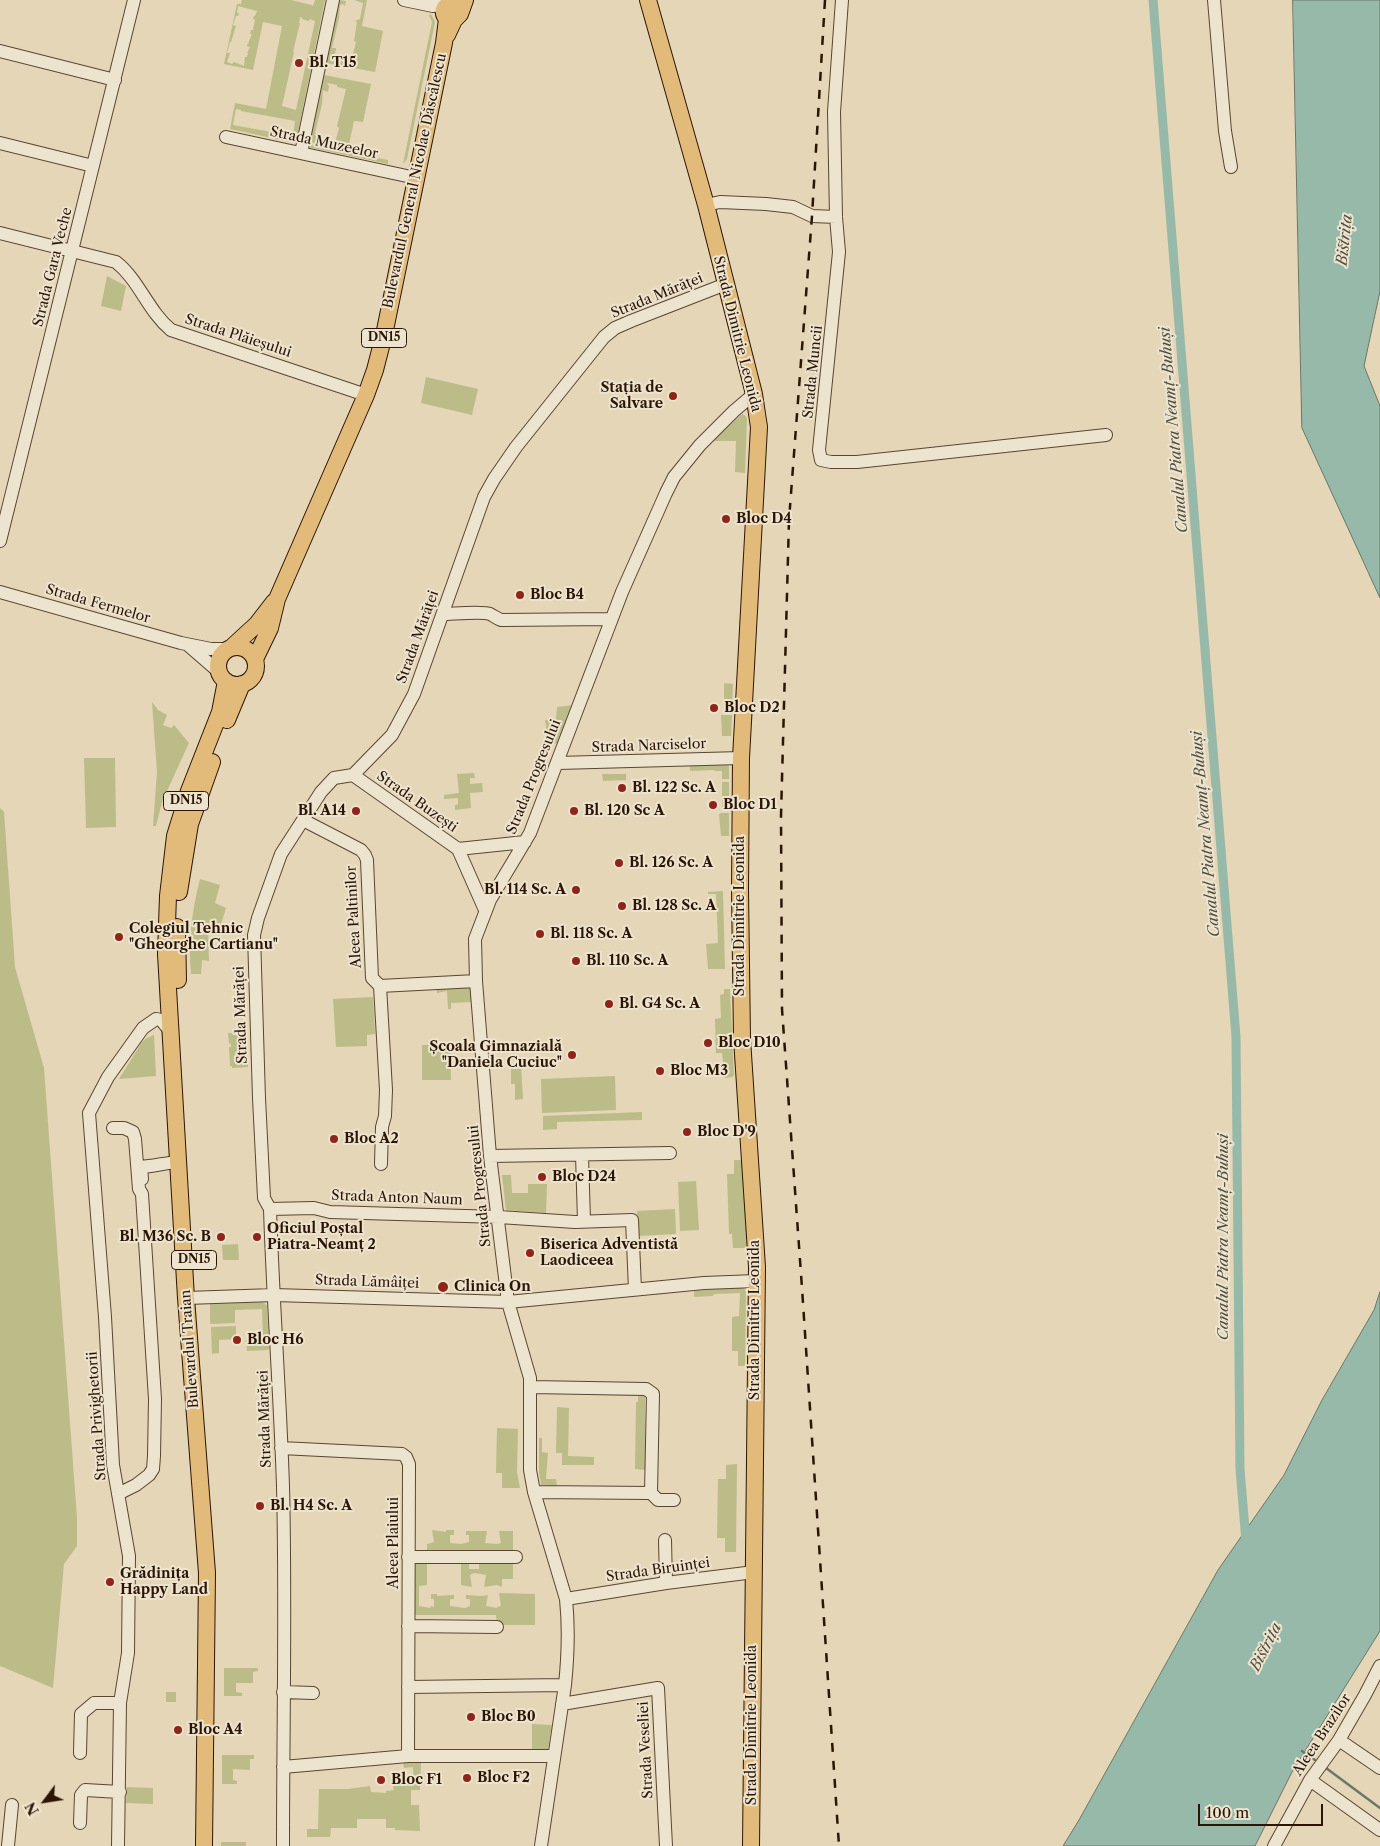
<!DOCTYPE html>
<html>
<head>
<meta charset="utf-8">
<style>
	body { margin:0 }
	#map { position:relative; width:1380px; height:1846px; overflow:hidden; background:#e4d6b6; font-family:"Libre Caslon Text",serif }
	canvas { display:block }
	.north { position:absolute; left:20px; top:1776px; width:50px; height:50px; -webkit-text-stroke:4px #ede4d0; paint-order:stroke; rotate:239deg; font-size:14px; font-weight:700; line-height:20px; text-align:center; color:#2d1505 }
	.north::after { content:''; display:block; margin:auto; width:18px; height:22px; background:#2d1505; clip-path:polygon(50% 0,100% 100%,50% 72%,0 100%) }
	.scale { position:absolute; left:1198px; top:1804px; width:125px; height:22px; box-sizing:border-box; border:2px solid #2d1505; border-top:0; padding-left:6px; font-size:15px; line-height:18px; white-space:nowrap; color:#2d1505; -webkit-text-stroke:4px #ede4d0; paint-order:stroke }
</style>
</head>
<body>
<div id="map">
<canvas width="1380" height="1846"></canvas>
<div class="north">N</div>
<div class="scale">100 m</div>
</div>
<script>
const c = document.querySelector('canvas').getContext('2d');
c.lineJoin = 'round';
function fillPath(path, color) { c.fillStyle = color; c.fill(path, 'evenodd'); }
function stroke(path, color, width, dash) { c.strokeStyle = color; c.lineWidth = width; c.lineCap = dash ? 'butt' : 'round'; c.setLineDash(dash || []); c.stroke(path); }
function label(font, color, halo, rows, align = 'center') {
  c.font = font + ' "Libre Caslon Text",serif'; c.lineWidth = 4; c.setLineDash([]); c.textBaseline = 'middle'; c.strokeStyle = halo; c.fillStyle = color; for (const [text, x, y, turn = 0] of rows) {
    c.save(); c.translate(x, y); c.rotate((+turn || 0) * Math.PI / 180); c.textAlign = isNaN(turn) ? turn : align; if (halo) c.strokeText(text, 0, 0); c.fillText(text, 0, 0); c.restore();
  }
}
fillPath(new Path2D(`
	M242,0h49l21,5 1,1 2,-6h10l-29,142 -1,1 -65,-14 5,-26 31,6 16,-83 -19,-4 -10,48 -29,-6 13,-60h4zM238,6l19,5 -2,5h-1l-1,3 2,1 -2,10h-2l-1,4h2l-5,12 3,1 -3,6h1l-1,4h-2l-1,9 -10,-4 -2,2 -5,-2 3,-9h-3l3,-11h1l5,-16 -3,-1 3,-9h2l1,-3h-2zM302,17v2l7,2 1,-2 5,2 -19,89 -14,-4 12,-54h-1l7,-29h-1l1,-5zM236,109l5,1v1l54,10 -2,15 -60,-11z
	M337,0l9,1 -1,5 -2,-2 -3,1 -1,13 -7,30h4l-1,6 -2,1 10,3 1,-2 8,2 4,-16 -2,-1 3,-19 -2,-1 5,-2 3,-16 -9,-3h13l-5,26 21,5 -8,41 -49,-9z
	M431,14l4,8 -28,137 -4,5 29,-142 -3,-7z
	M324,75l47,9 -8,38 -9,-1 -6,28 29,7v2l11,2v4l-80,-17 14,-71zM327,83l10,2v2l9,2 -9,37 2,2 -4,15 -18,-1 2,-9h-4l7,-29 1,-14 5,2 1,-6z
	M107,276l19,10 -5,25 -20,-5z
	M426,377l52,12 -6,26 -51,-12z
	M742,414l4,2 1,4 -2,53 -10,-1 1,-31h-24z
	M724,683l9,1 -1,24 -8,1z
	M152,702l6,8 9,5 -4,10 8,3 3,-3 15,18 -27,59 -6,24h-3l4,-54z
	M574,705l-14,38 -13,1v-5l1,-1 -3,-18 11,-1 1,-12z
	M721,715h11l-1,21h-9z
	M84,758h31l1,69 -30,1z
	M728,765l1,2v12h-7v-8h-7l-1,-1 -24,1v-5z
	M474,773l1,5h-5v6l12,-1 1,9 -13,1 1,15 -16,2v-5l3,-1v-6l-14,1v-4l15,-2 -2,-19z
	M602,774h24v6l-23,1z
	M722,782h7v26h-7z
	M0,808l4,4 11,155 29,101 33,450v28l-13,18 -11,124 -53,-22z
	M721,813h8v23h-8l-2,-22z
	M200,879l20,6 -5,18 11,5 -5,16 -11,-3 -2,5 1,35 -7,-1 -1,14h-10c-3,-33 1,-64 9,-95z
	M723,891l2,78h-17l-2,-25 12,-1 -2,-49h-8v-2z
	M470,986l2,16 -21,1v6h-3l-1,-18 -10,2 -1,-5z
	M724,989h6l4,86 -2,2 -7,1 -3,-25h-6l-1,-34 6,-1 -1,-23 4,-1z
	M373,997l2,37 -8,1v11l-31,1 -3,-48z
	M247,1032l1,35 -16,1v-2h-2l-1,-19h2v-3l-2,-1 -1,-10h4l1,2h4v-2z
	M154,1035l2,41 -37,3 23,-37 5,-4z
	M422,1045h28l1,35h-29z
	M521,1065l2,34 -8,1v-16h-4v-18z
	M615,1076l1,34 -74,3 -1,-34z
	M642,1112v8l-85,2v7l-14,1v-14z
	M734,1160h8l5,88h-14l-1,-14h-3l-2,-60h7z
	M502,1175h9l1,18h16v-9h19l-1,29 -40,-3z
	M696,1181l3,49 -19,1 -2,-49z
	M675,1209l1,25 -38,2 -1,-25z
	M238,1244l1,16h-16l-1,-15z
	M741,1287l3,1 2,4 -1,74h-7v-15h-6v-34l7,-1 1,-23 -26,1 -1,2 -19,1v-6z
	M263,1302l4,4 2,43 -2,1 -20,1 -1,-11 17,-1 -1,-30 -27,1v13l-25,1v-20z
	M236,1326v13l-17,1v13l-7,1 -1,-27z
	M600,1391l44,3 1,3v73l-10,-1 1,-67h2v-6l-38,-1z
	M557,1407l12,1 -1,48 26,1v8h-32v-12h-6z
	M497,1428l21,1 -1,43 3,16h-18v-15h-6z
	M539,1438h3v14l6,1 -2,26h10l1,7 -16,-1 -2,-13z
	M737,1464l-1,88h-11v-14h-8l1,-59h8v-14z
	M432,1530l14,2v-2h8v5h-4v8l11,1 8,-2v-7h-3v-4h21l-2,12 12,1 4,-1 -2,-12h14v48h-11v8l-5,-2 -13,2 2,-12 -12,-2 -4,2 2,12 -11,-2v-22h8v6h10v-12h-52v-13l7,-2z
	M413,1563h14v22l-8,1v20l11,2 1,-2 3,1v-8h-3v-5h6v2l17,-1v4h-4v7l15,2 5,-2v-7h-4v-4l16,1 6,-1 -2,11 11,2v-1l4,-1 -2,-13 36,1v31h-38l-1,-10h-83z
	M224,1668h34v3l-5,1v11h-17v9l6,1v3h-18z
	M166,1692h10v10h-10z
	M532,1724l20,1 -4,24h-16z
	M222,1755h32v4h-4v11l-17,-1v11l4,1v3h-15z
	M403,1762l18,1 -1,27h-9v15h8l1,26 -25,-1v-2h-9v-9h-29v9h-26l-1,9h-23v-8h11l1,-40h29l22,-3 1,6 15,1v-2l8,-1 -1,-6 21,-3 -1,-14 -9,1z
	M127,1787l26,1v16l-27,-1z
	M221,1842h25v4h-25z`), '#bcbc89');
const water = new Path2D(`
	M1293,0h87v291l-16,75 16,40v192l-78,-170z
	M1380,1292v339l-88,141 -37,74h-192l16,-26 139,-250 66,-95 38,-75 52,-90z`);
fillPath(water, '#96b9a9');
stroke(water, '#6c7767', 1);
stroke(new Path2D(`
	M1302,1751l13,9
	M1326,1768l54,40`), '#6c7767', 2.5);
stroke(new Path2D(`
	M1153,0l83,1037 4,432 6,73`), '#96b9a9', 9);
const minor = new Path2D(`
	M404,0l29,6 13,-1
	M842,0l-8,112 2,105 3,35 -20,198 2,10 10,2h26l249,-27
	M1214,0l11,131 6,36
	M0,51l115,29
	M226,137l190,41
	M0,143l93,23
	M301,153l32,-153
	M706,205l14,-3 46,2 27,3 19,9 24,1
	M0,233l116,29c23,18 32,49 55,68l195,65
	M0,541l134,-541
	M0,592l181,51 30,6h17
	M443,614c9,0 40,-3 47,0 4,2 6,4 11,6l110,-1
	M189,646l30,26
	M558,763l183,-5
	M353,775l105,74 27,61
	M303,820l58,30 4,5 2,5 5,118 8,8 6,104 -1,26 -3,11 -1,37
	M458,849l67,-7
	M380,986l96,-5
	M113,1128h11l9,4 2,7 4,50 3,5 13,205 -1,57 -1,13 -4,6 -13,10 -18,9
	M582,1155l2,66
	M490,1156l180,-3
	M142,1179l-1,-12c13,-1 24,-4 37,-5
	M270,1209l44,-1 16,4 169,5 76,5 57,-2 3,69
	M186,1298l88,-3 234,7 196,-19 52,-2
	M531,1387l115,2 7,5 -2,99
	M281,1448l121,6 4,3 3,7 -1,292 -125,11
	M534,1492l117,1 7,7h16
	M665,1540l1,43
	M408,1557h108
	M566,1599l100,-16 88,-11
	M408,1626l89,1
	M408,1687l157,-2
	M283,1692l30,1
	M562,1704l96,-16 8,158
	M1339,1740l41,28
	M80,1753l1,-39 13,-11h26
	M408,1756h146
	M1310,1780l70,50
	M80,1823l1,-28 4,-5 35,2
	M8,1846l4,-41
	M118,1846l2,-143 8,-50 1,-97 -16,-91 -8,-148 -16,-204 19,-36 35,-49 13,-9 5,1 9,11
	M283,1846c0,-120 3,-240 0,-360 -3,-92 -10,-184 -13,-277l-6,-11 -5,-100 -5,-163 4,-17 23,-64 40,-62 13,-14 19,-3 39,-40 22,-41 70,-197 10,-18 22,-32 88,-110 11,-9 16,-7 95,-37
	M541,1846l24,-161c3,-29 4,-57 1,-86l-32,-107 -4,-22v-92l-22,-76 -18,-146 -14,-175 -1,-42 15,-39 40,-67 92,-241 44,-99 8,-16 26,-32 34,-34 20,-17
	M1274,1846l36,-66 29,-40 26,-45 15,-29`);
const major = new Path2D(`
	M648,0l58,205 48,189 5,33 -18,331 -1,132 2,149 15,228 -6,579
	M454,20l-7,-1c-8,-9 0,-18 10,-14l3,5
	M447,35l7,-15 6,-6 5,-14
	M232,647l25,-23 17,-22
	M218 666a19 19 0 1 1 38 0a19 19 0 1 1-38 0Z
	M255,659l15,-31 7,-29 89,-204 9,-25 9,-35 60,-292 3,-24
	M227,720l15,-36
	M179,892l11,-68 22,-62
	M177,927l1,53
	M204,1846l3,-273 -21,-275 -20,-344 2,-58 7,-60 14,-45 31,-79 6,-31`);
stroke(minor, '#5b4531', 14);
stroke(major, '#2d1505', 18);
stroke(minor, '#ede4d0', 12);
stroke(major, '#e2bb7b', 16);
stroke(new Path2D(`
	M825,0l-13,216 -23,304 -8,296 1,193 20,279 37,558`), '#2d1505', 2.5, [9, 9]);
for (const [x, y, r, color] of [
	[299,63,5,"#8f2418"],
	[673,396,5,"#8f2418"],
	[726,519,5,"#8f2418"],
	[520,595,5,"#8f2418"],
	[714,708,5,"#8f2418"],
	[622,788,5,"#8f2418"],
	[713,805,5,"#8f2418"],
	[356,811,5,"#8f2418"],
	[574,811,5,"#8f2418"],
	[619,863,5,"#8f2418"],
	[576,890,5,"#8f2418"],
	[622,906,5,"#8f2418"],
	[540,934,5,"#8f2418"],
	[119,937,5,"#8f2418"],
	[576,961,5,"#8f2418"],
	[609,1004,5,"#8f2418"],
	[708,1043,5,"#8f2418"],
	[572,1055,5,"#8f2418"],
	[660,1071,5,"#8f2418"],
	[687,1132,5,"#8f2418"],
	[334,1139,5,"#8f2418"],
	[542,1177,5,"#8f2418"],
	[221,1237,5,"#8f2418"],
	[257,1237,5,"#8f2418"],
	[530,1253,5,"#8f2418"],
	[443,1287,6,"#8f2418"],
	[237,1340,5,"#8f2418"],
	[260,1506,5,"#8f2418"],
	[110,1582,5,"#8f2418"],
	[471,1717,5,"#8f2418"],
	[178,1730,5,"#8f2418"],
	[467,1778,5,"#8f2418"],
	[381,1780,5,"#8f2418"]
]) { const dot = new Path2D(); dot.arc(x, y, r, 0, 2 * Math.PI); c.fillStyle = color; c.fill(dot); stroke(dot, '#ede4d0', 2); }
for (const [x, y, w] of [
	[384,338,45],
	[186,801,45],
	[194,1260,45]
]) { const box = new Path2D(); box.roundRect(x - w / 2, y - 9.5, w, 19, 4); c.fillStyle = '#ede4d0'; c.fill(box); stroke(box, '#2d1505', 1); }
label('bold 12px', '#2d1505', null, [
	["DN15",384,338],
	["DN15",186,801],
	["DN15",194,1260]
]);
label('bold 14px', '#2d1505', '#ede4d0', [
	["Bl. T15",309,63],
	["Stația de",663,388,"right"],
	["Salvare",663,404,"right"],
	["Bloc D4",736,519],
	["Bloc B4",530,595],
	["Bloc D2",724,708],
	["Bl. 122 Sc. A",632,788],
	["Bloc D1",723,805],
	["Bl. A14",346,811,"right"],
	["Bl. 120 Sc A",584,811],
	["Bl. 126 Sc. A",629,863],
	["Bl. 114 Sc. A",566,890,"right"],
	["Bl. 128 Sc. A",632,906],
	["Colegiul Tehnic",129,929],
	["\"Gheorghe Cartianu\"",129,945],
	["Bl. 118 Sc. A",550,934],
	["Bl. 110 Sc. A",586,961],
	["Bl. G4 Sc. A",619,1004],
	["Bloc D10",718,1043],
	["Școala Gimnazială",562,1047,"right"],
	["\"Daniela Cuciuc\"",562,1063,"right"],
	["Bloc M3",670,1071],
	["Bloc D'9",697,1132],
	["Bloc A2",344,1139],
	["Bloc D24",552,1177],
	["Oficiul Poștal",267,1229],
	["Piatra-Neamț 2",267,1245],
	["Bl. M36 Sc. B",211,1237,"right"],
	["Biserica Adventistă",540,1245],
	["Laodiceea",540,1261],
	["Clinica On",454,1287],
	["Bloc H6",247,1340],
	["Bl. H4 Sc. A",270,1506],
	["Grădinița",120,1574],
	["Happy Land",120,1590],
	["Bloc B0",481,1717],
	["Bloc A4",188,1730],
	["Bloc F2",477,1778],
	["Bloc F1",391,1780]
], 'left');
label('14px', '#2d1505', '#ede4d0', [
	["Strada Muzeelor",324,143,12],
	["Bulevardul General Nicolae Dăscălescu",415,181,-78],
	["Strada Gara Veche",53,267,-76],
	["Strada Mărăței",657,296,-22],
	["Strada Dimitrie Leonida",737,334,76],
	["Strada Plăieșului",238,336,18],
	["Strada Muncii",813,372,-84],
	["Strada Fermelor",98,604,16],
	["Strada Mărăței",418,637,-70],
	["Strada Narciselor",649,746,-2],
	["Strada Progresului",534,777,-68],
	["Strada Buzești",417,802,35],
	["Strada Dimitrie Leonida",740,916,-90],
	["Aleea Paltinilor",354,917,-93],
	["Strada Mărăței",241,1015,-92],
	["Strada Progresului",480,1186,-96],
	["Strada Anton Naum",397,1198,2],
	["Strada Lămâiței",367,1282,2],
	["Strada Dimitrie Leonida",755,1320,-90],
	["Bulevardul Traian",190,1349,-94],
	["Strada Privighetorii",97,1416,-94],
	["Strada Mărăței",265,1419,-92],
	["Aleea Plaiului",394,1543,-90],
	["Strada Biruinței",658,1570,-8],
	["Strada Dimitrie Leonida",752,1725,-90],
	["Aleea Brazilor",1322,1735,-57],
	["Strada Veseliei",646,1750,-93]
]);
label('italic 15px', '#524e3e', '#ede4d0', [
	["Bistrița",1345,240,-84],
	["Canalul Piatra Neamț-Buhuși",1174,430,-95],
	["Canalul Piatra Neamț-Buhuși",1206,834,-95],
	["Canalul Piatra Neamț-Buhuși",1224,1237,-90],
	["Bistrița",1266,1647,-63]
]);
</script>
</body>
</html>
